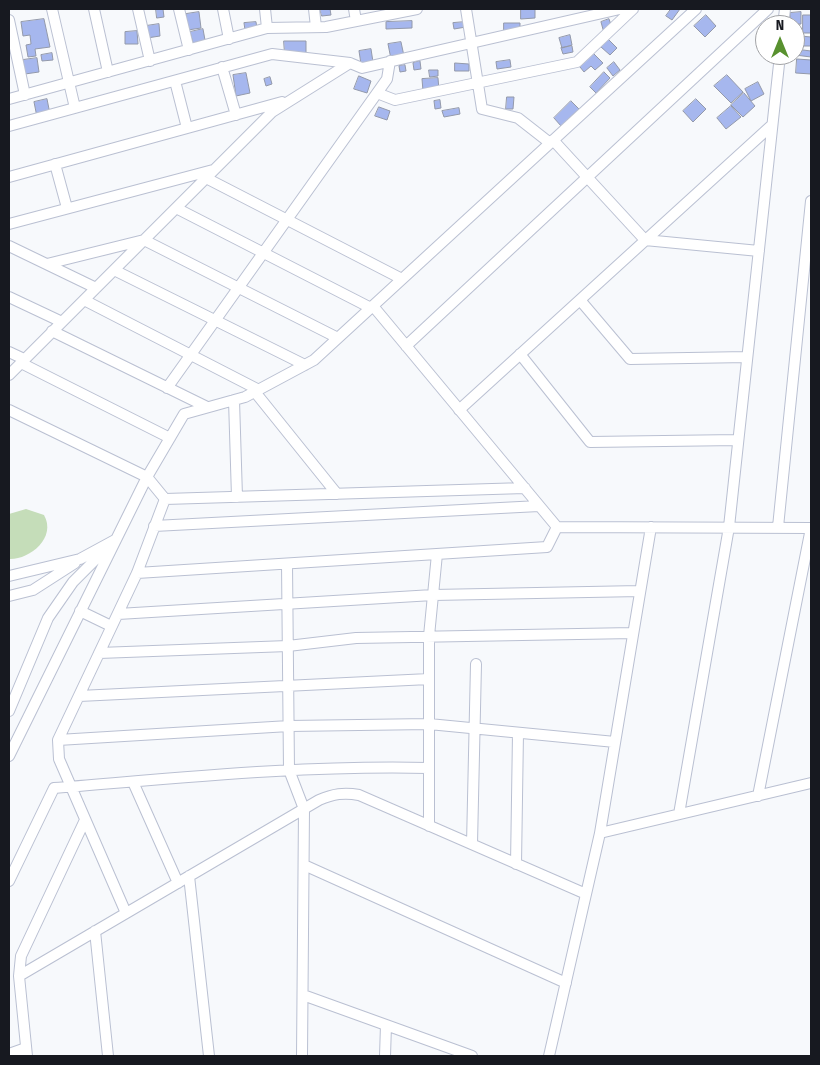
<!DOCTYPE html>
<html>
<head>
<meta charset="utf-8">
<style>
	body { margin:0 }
	#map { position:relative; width:820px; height:1065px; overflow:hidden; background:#f7f9fc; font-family:"Fira Sans Condensed",sans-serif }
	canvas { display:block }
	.frame { position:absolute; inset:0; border:10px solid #171920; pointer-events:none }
	.north { position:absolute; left:755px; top:15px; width:50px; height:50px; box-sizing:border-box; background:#fff; border:1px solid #a2a3a6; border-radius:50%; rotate:0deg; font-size:14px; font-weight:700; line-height:20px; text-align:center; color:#171920 }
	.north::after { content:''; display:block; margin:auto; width:18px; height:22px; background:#58912f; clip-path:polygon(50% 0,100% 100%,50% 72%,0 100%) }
</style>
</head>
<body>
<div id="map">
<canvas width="820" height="1065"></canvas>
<div class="frame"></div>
<div class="north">N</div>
</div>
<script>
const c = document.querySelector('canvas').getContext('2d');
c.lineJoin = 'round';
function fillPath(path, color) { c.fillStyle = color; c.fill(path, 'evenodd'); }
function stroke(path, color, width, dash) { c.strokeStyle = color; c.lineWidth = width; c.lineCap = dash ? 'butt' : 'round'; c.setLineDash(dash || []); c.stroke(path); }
fillPath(new Path2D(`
	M26,509l18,6c13,23 -15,45 -35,44v-45z`), '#c5ddb9');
const building = new Path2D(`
	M156,9h7l1,8 -7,1z
	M320,9h10l1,6 -9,1z
	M521,9h14v9l-14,1z
	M671,9h9l-8,11 -6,-4z
	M199,12l2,16 -13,2 -2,-16z
	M801,12v12l-11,1v-12z
	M706,15l10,11 -11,11 -11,-11z
	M803,15h8v18h-8z
	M44,19l6,28 -15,2 1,7 -8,1 -2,-12 5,-1 -1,-9 -7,1 -2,-14z
	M609,19l4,11 -9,3 -3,-11z
	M412,21v7l-26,1v-7z
	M256,22l1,6 -12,2 -1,-7z
	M465,22l1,5 -12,2 -1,-6z
	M504,23h16v9h-16z
	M159,24l1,12 -13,2 -1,-12z
	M203,29l2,11 -12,3 -3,-11z
	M137,31l1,13h-13v-12z
	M570,35l2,10 -10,3 -3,-10z
	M801,36l10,1v9h-11z
	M608,39l9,9 -7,7 -9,-8z
	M284,41h22v12l-21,1z
	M401,42l3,14 -13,3 -3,-15z
	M572,46l1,6 -10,2 -2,-6z
	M371,49l2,13 -12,2 -2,-13z
	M795,49l16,2v6l-16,-2z
	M52,53l1,7 -11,1 -1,-6z
	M594,54l9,9 -8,7 -4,-4 -7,6 -4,-5z
	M37,58l2,14 -14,2 -2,-14z
	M797,59l14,1v14l-15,-1z
	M510,60l1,7 -14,2 -1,-7z
	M420,61l1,8 -7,1 -1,-7z
	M614,62l6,8 -7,6 -6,-8z
	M455,63l14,1v7h-14z
	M405,65l1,6 -6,1 -1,-6z
	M429,70h9v6l-8,1z
	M604,72l6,6 -14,15 -6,-6z
	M246,73l4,20 -14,3 -3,-21z
	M727,75l16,17 -12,11 -17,-17z
	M359,76l12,5 -4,12 -13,-4z
	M270,77l2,7 -6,2 -2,-7z
	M438,78l1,12 -16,1 -1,-12z
	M758,82l6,12 -13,7 -6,-12z
	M744,93l11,13 -12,11 -12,-12z
	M507,97h7l-1,12h-7z
	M47,99l3,15 -13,3 -3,-15z
	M696,99l10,10 -13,13 -10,-11z
	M440,100l1,8 -6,1 -1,-8z
	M571,101l8,8 -18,17 -7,-8z
	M731,106l10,11 -15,12 -9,-11z
	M379,107l11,4 -3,9 -12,-4z
	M459,108l1,6 -16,3 -2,-6z`);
fillPath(building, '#a6b7ee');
stroke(building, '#9399aa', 1);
const street = new Path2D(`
	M52,9l23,99
	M94,9l14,63
	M138,9l12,52
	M179,9l10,41
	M223,9l6,30
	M265,9l2,19
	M314,9l2,18
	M354,9l2,12
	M466,9l16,100 36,9 32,25
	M9,20l16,75
	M783,25l2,-16
	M222,67l14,48
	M175,81l12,47
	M377,93l18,7 182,-38 56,-53
	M9,99l258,-71 59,-1 91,-18
	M9,126l263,-72 78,9
	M553,140l92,100 114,11
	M55,164l12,44
	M9,177l273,-75
	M206,178l196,101
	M176,208l195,100
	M9,224l204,-54
	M9,246l87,42
	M47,264l97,-24 194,98
	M114,270l191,95
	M9,297l53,25
	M84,300l175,90
	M580,300l50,59 117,-2
	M373,306l184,221 254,1
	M52,331l155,76
	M406,346l362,-337
	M9,352l15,7
	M520,354l70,88 148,-2
	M21,363l149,75
	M9,375l263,-263 78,-49 12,5 258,-59
	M167,388l220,-309 3,-18
	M255,392l82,102
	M234,400l3,97
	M9,410l138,67 18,22 360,-11
	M459,410l313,-285
	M154,526l385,-20
	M778,527l33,-326
	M287,564l2,206 15,39 -2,247
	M137,573l410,-26 10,-20
	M9,576l71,-17 35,-19 -42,42 -25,36 -39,93
	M9,596l24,-6 42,-27
	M80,611l31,15
	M118,614l315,-19 207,-4
	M99,653l189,-7 68,-8 277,-5
	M79,696l350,-17
	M58,740l231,-14 140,-2 186,18
	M9,756l138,-279 37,-63 61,-17 69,-37 382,-351
	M133,782l45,101
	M758,796l53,-268
	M679,814l50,-287 51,-472
	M429,826v-190l8,-82
	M600,833l211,-50
	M472,844l4,-180
	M516,864l2,-131
	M304,865l262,118
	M189,876l20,180
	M9,881l45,-93c125,-10 250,-23 375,-20
	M126,913l-67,-154 -1,-19 79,-167 28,-74
	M95,931l13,125
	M19,976l300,-176c14,-6 25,-8 40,-5l227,99
	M303,995l169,61
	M9,1054l17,-6
	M27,1056l-8,-80 2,-20 64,-136
	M385,1056l1,-31
	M549,1056l51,-223 51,-306`);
stroke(street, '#bac0d2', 12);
stroke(street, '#fff', 10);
</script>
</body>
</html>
